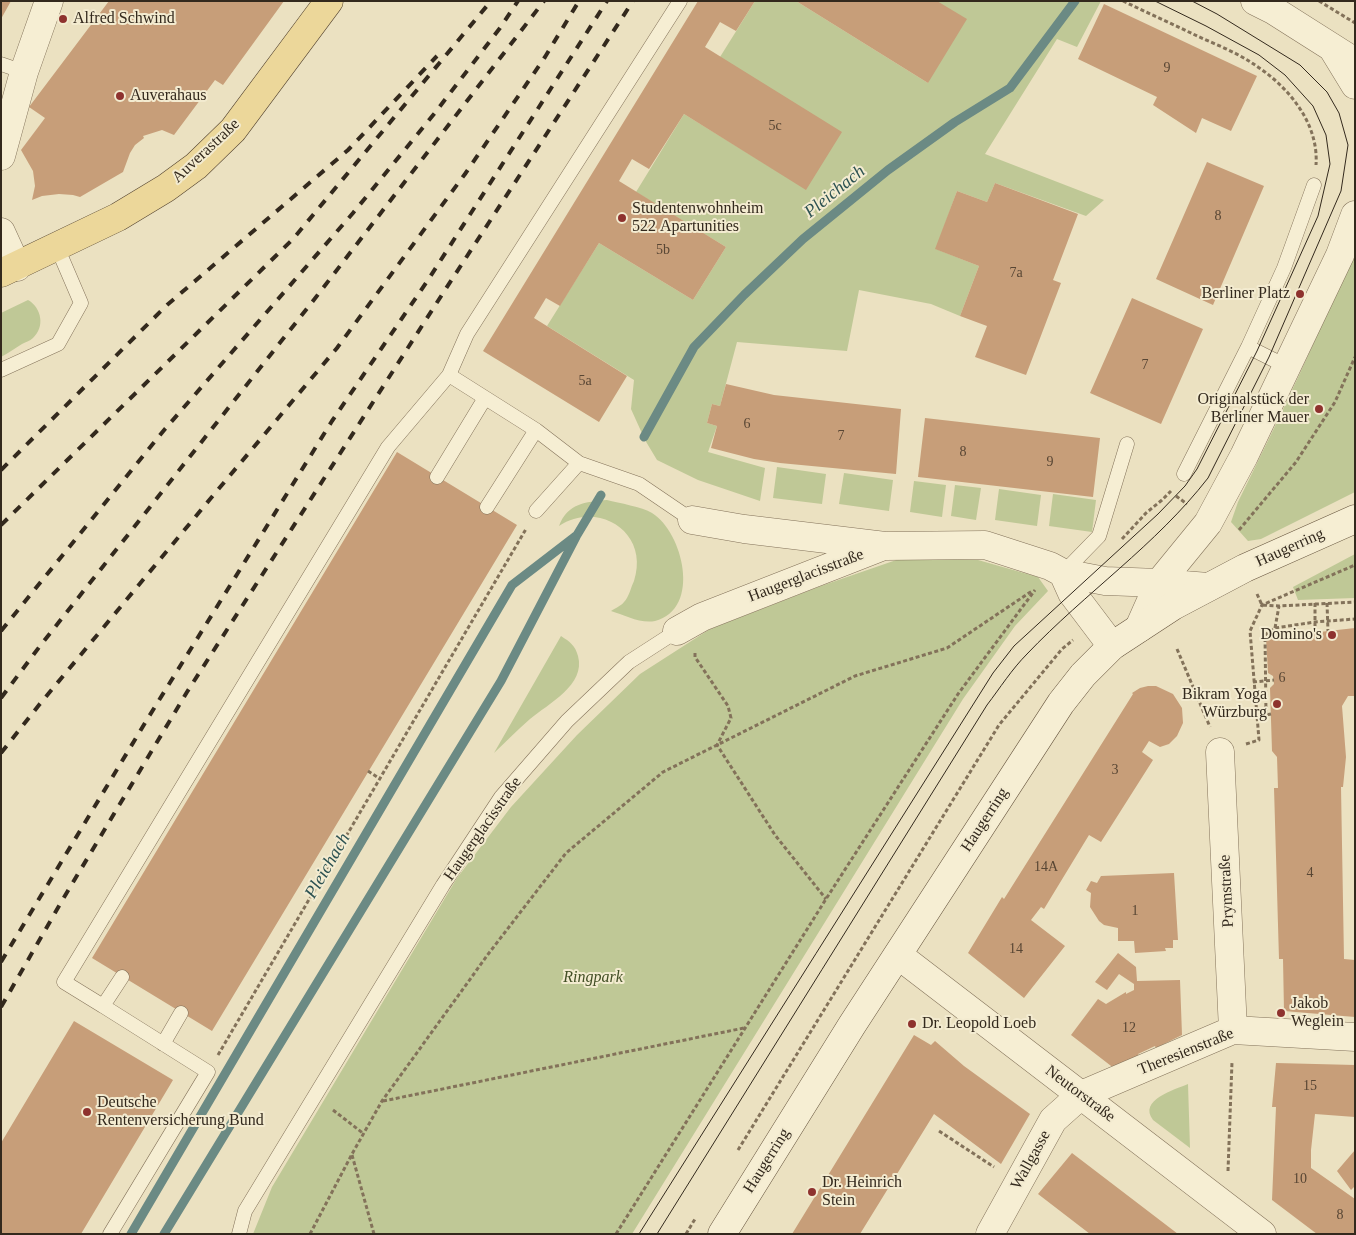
<!DOCTYPE html>
<html>
<head>
<meta charset="utf-8">
<style>
	body { margin:0 }
	#map { position:relative; width:1356px; height:1235px; overflow:hidden; background:#ebe1c1; font-family:"Times New Roman",serif }
	canvas { display:block }
	.frame { position:absolute; inset:0; border:2px solid #33291d; pointer-events:none }
</style>
</head>
<body>
<div id="map">
<canvas width="1356" height="1235"></canvas>
<div class="frame"></div>
</div>
<script>
const c = document.querySelector('canvas').getContext('2d');
c.lineJoin = 'round';
function fillPath(path, color) { c.fillStyle = color; c.fill(path, 'evenodd'); }
function stroke(path, color, width, dash) { c.strokeStyle = color; c.lineWidth = width; c.lineCap = dash ? 'butt' : 'round'; c.setLineDash(dash || []); c.stroke(path); }
function label(font, color, halo, rows, align = 'center') {
  c.font = font + ' "Times New Roman",serif'; c.lineWidth = 4; c.setLineDash([]); c.textBaseline = 'middle'; c.strokeStyle = halo; c.fillStyle = color; for (const [text, x, y, turn = 0] of rows) {
    c.save(); c.translate(x, y); c.rotate((+turn || 0) * Math.PI / 180); c.textAlign = isNaN(turn) ? turn : align; if (halo) c.strokeText(text, 0, 0); c.fillText(text, 0, 0); c.restore();
  }
}
fillPath(new Path2D(`
	M755,1h41l132,82 9,-82h164l-24,46 -20,-8 -72,115 119,46 -18,16 -91,-33 -8,19 -30,-11 -21,58 43,17 -19,50 -29,-12 -72,-14 -12,61 -110,-9 -17,64 -8,-2 -5,19 10,3 -9,26 57,16 -5,33 -62,-21 -41,-20 -12,-20 -14,-31 3,-29 -87,-54 52,-83 94,57 33,-53 -90,-55 48,-78 122,75 -86,-132z
	M1355,244v248l-94,47 -13,2 -17,-19 7,-20c42,-85 83,-170 117,-258z
	M28,300c14,8 17,27 5,38 -3,3 -8,4 -11,6 -7,4 -13,9 -21,13v-44z
	M777,467l49,7 -4,30 -49,-6z
	M844,473l49,7 -4,31 -50,-7z
	M914,481l32,4 -4,32 -32,-5z
	M955,485l26,3 -5,32 -25,-4z
	M999,489l42,6 -4,31 -42,-6z
	M1053,494l43,6 -4,32 -43,-6z
	M607,500c12,3 35,7 45,13 31,19 50,96 3,108 -14,3 -31,-6 -44,-10 4,-3 10,-5 13,-9 5,-5 7,-15 10,-21 16,-48 -35,-81 -75,-55 9,-23 26,-24 48,-26z
	M1355,554v44l-57,2 -5,-13z
	M905,557l73,3 60,17 10,14 -33,35 -52,73 -331,535h-379l19,-47 185,-309 54,-71 66,-72 63,-61 70,-45 111,-43z
	M561,636c9,6 14,9 17,20 8,29 -30,48 -48,63 -13,11 -24,23 -36,34z
	M1188,1084l2,64 -37,-28c-15,-20 21,-30 35,-36z`), '#bfc896');
stroke(new Path2D(`
	M644,437l50,-90 50,-52 59,-56 85,-69 67,-48 55,-34 65,-87
	M131,1234l381,-649 65,-50 24,-40
	M164,1234l337,-553 75,-144`), '#6b8a84', 9);
fillPath(new Path2D(`
	M1,1h10l-10,18z
	M109,1h175l-61,84 -8,-5 -41,55 -12,-5 -19,6 1,2 -9,7 -5,8 -7,19 -43,25 -7,-2 -14,-1 -17,2 -10,4 3,-14 -2,-15 -12,-21 24,-32 -16,-11z
	M698,1h57l-19,30 -16,-9 -15,25 137,85 -36,58 -122,-76 -35,55 -17,-10 -13,22 107,66 -33,53 -94,-57 -39,63 -14,-8 -12,20 93,58 -28,46 -116,-71z
	M796,1h141l30,18 -39,64z
	M1104,4l153,72 -26,55 -29,-13 -6,15 -43,-28 4,-8 -79,-38z
	M1207,162l57,24 -51,119 -57,-26z
	M995,183l83,31 -25,66 8,3 -35,92 -51,-18 12,-31 -27,-10 19,-50 -44,-17 22,-58 30,11z
	M1132,298l71,31 -42,95 -71,-31z
	M726,384l48,11 127,14 -5,65 -116,-11 -26,-4 -43,-11 6,-22 -10,-3 5,-19 8,2z
	M925,418l175,20 -7,59 -175,-20z
	M397,452l120,73 -305,506 -120,-73z
	M1355,628v68h-7l-6,10 4,51 -3,30h-2l3,172 11,1v57l-71,-6 -1,-52h-4l-5,-171h4l-1,-31 -5,-6 -2,-63 4,-4 -1,-8 -5,-3 -2,-35z
	M1148,686h8l17,8 9,14 1,15 -6,13 -8,8 -9,3 -11,-6 -7,11 11,8 -52,82 -12,-7 -45,74 -3,-2 -10,13 34,26 -41,52 -56,-45 34,-56 2,2 129,-205 -1,-1 8,-5z
	M1174,873l4,67h-5v8h-8l1,3 -31,2 -1,-12h-16v-13l-14,-3 -5,-4 -9,-14 1,-14 -5,-3 5,-9 6,2 4,-7z
	M1118,953l18,14 1,14 43,-1 2,55 -26,13 -1,-2 -17,8 2,3 -25,12 -44,-34 27,-36 8,5 20,-12v2l8,-4v-6l-15,-10 -12,16 -12,-8z
	M74,1021l99,59 -92,154h-80v-91z
	M914,1035l17,10 4,-4 29,25 66,48 -29,50 -67,-50 -74,120h-68z
	M1276,1063l79,2v52l-40,-3 -4,36v18l44,31v35h-38l-45,-34 4,-93h-4z
	M1355,1150v36l-4,4 -14,-19z
	M1072,1153l106,81h-88l-52,-40z`), '#c79e79');
const lane = new Path2D(`
	M1,64l23,8
	M1248,347l38,19
	M1,370l57,-26 23,-41 -24,-56
	M449,375l87,55 43,33 60,21 53,36
	M1184,474l64,-127 36,-79 30,-83
	M437,477l48,-79
	M487,507l49,-77
	M536,511l43,-48
	M1063,573l36,-37 28,-92
	M103,1006l-39,-24 324,-535 61,-72 18,-41 213,-333
	M163,1044l18,-31
	M110,1234l98,-162 -105,-66 19,-29
	M239,1234l6,-23 198,-326 58,-88 66,-76 62,-59 48,-31`);
const street = new Path2D(`
	M1255,1l18,9 82,52
	M1333,49l22,36
	M1,156l23,-84 25,-71
	M1,232l16,35
	M692,520l52,9 141,17 100,-1 65,21 13,7 42,8 54,2 49,4
	M1063,573l9,20 40,53
	M1139,628l20,-45 49,-60 36,-67 96,-201 15,-40
	M677,631l25,-14 179,-70
	M1220,752l13,278
	M898,955l364,279
	M990,1234l63,-114 28,-25 152,-65 122,7`);
const secondary = new Path2D(`
	M722,1234l130,-209 209,-322 22,-28 29,-29 61,-40 72,-38 110,-49`);
const primary = new Path2D(`
	M1,273l117,-56 48,-29 30,-22 37,-36 96,-129`);
stroke(lane, '#83725a', 15);
stroke(street, '#83725a', 29);
stroke(secondary, '#65533d', 29);
stroke(primary, '#51402e', 29);
stroke(new Path2D(`
	M1123,1c23,11 47,22 70,33 19,9 41,17 59,29 35,22 67,59 64,102
	M1319,1l36,22
	M1176,496l11,8
	M1239,530l57,-68 39,-60 20,-45
	M1122,539l24,-26 16,-13 9,-9
	M1257,594l5,11
	M1315,603v29
	M1327,603l1,28
	M1263,605l16,1 76,-4
	M1275,628l4,-22
	M1177,649l33,78
	M695,653v4l33,49 3,12 -14,27 58,90 51,64
	M1253,682l21,-2
	M1271,714l-5,1 -1,-80 10,-7 40,-6 40,-3
	M1246,744l13,-4 -9,-109 12,-26 93,-40
	M368,771l12,8
	M218,1055l308,-526
	M383,1101l361,-73
	M333,1110l31,24
	M939,1131l55,36
	M738,1150l261,-425 63,-76 11,-9
	M352,1155l22,79
	M1228,1171l4,-109
	M310,1234l42,-80 30,-53 107,-148 77,-100 97,-81 192,-96 92,-28 85,-57
	M616,1234l210,-335 132,-205 77,-104
	M686,1234l9,-15`), '#83725a', 3, [4, 2.5]);
stroke(lane, '#f6eed3', 14);
stroke(street, '#f6eed3', 28);
stroke(secondary, '#f6eed3', 28);
stroke(primary, '#ecd79a', 28);
stroke(new Path2D(`
	M639,1234l354,-561 21,-27 144,-132 27,-28 12,-17 60,-118 61,-135 12,-52 -4,-29 -13,-29 -28,-31 -26,-20 -53,-29 -51,-25
	M657,1234l330,-529c13,-17 25,-36 40,-51 58,-61 129,-109 181,-176l61,-121 72,-166 7,-46 -9,-32 -12,-21 -27,-27 -83,-51 -25,-13`), '#33291d', 1);
stroke(new Path2D(`
	M1,470l166,-165 181,-155 89,-94
	M1,525l292,-286 198,-238
	M1,631l164,-202 188,-216 81,-99 66,-86 18,-27
	M1,698l39,-52 273,-345 231,-300
	M1,753l38,-48 172,-207 126,-150 128,-174 80,-117 34,-56
	M1,962l147,-244 184,-297 96,-141 179,-279
	M1,1007l62,-108 124,-207 258,-402 188,-289`), '#33291d', 4, [9, 9]);
for (const [x, y, r, color] of [
	[63,19,5,"#8e322e"],
	[120,96,5,"#8e322e"],
	[622,218,5,"#8e322e"],
	[1300,294,5,"#8e322e"],
	[1319,409,5,"#8e322e"],
	[1332,635,5,"#8e322e"],
	[1277,704,5,"#8e322e"],
	[1281,1013,5,"#8e322e"],
	[912,1024,5,"#8e322e"],
	[87,1112,5,"#8e322e"],
	[812,1192,5,"#8e322e"]
]) { const dot = new Path2D(); dot.arc(x, y, r, 0, 2 * Math.PI); c.fillStyle = color; c.fill(dot); stroke(dot, '#f3ebd0', 2); }
label('14px', '#584634', null, [
	["9",1167,68],
	["5c",775,126],
	["8",1218,216],
	["5b",663,250],
	["7a",1016,273],
	["7",1145,365],
	["5a",585,381],
	["6",747,424],
	["7",841,436],
	["8",963,452],
	["9",1050,462],
	["6",1282,678],
	["3",1115,770],
	["14A",1046,867],
	["4",1310,873],
	["1",1135,911],
	["14",1016,949],
	["12",1129,1028],
	["15",1310,1086],
	["10",1300,1179],
	["8",1340,1215]
]);
label('16px', '#33291d', '#f3ebd0', [
	["Alfred Schwind",73,19],
	["Auverahaus",130,96],
	["Studentenwohnheim",632,209],
	["522 Apartunities",632,227],
	["Berliner Platz",1290,294,"right"],
	["Originalstück der",1309,400,"right"],
	["Berliner Mauer",1309,418,"right"],
	["Domino's",1322,635,"right"],
	["Bikram Yoga",1267,695,"right"],
	["Würzburg",1267,713,"right"],
	["Jakob",1291,1004],
	["Weglein",1291,1022],
	["Dr. Leopold Loeb",922,1024],
	["Deutsche",97,1103],
	["Rentenversicherung Bund",97,1121],
	["Dr. Heinrich",822,1183],
	["Stein",822,1201]
], 'left');
label('16px', '#33291d', '#f3ebd0', [
	["Auverastraße",206,151,-43],
	["Haugerring",1290,548,-24],
	["Haugerglacisstraße",806,576,-21],
	["Haugerring",985,820,-57],
	["Haugerglacisstraße",483,829,-55],
	["Prymstraße",1227,891,-93],
	["Theresienstraße",1186,1052,-22],
	["Neutorstraße",1080,1094,37],
	["Wallgasse",1031,1160,-61],
	["Haugerring",767,1161,-58]
]);
label('italic 16px', '#424f25', '#f3ebd0', [
	["Ringpark",593,978]
]);
label('italic 18px', '#2d5252', '#f3ebd0', [
	["Pleichach",835,192,-39],
	["Pleichach",328,866,-60]
]);
</script>
</body>
</html>
